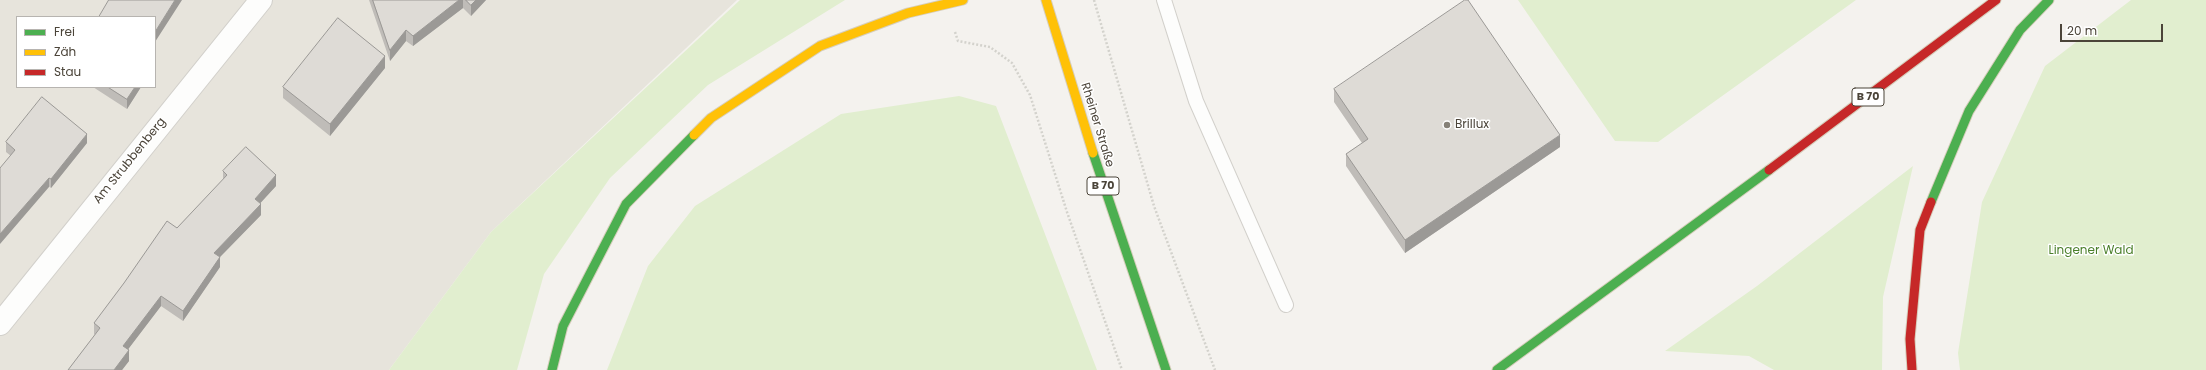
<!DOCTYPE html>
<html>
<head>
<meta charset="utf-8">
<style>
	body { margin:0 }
	#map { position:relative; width:2206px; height:370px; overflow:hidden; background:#f4f2ee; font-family:Poppins,sans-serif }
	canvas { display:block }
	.legend { position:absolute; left:16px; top:16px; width:140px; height:72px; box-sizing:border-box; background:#fff; border:1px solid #b7b4b0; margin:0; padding:5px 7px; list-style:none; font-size:12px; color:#4b4439 }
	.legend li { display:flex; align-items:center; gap:8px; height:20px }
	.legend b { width:20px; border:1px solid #b7b4b0 }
	.scale { position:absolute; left:2060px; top:24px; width:103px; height:18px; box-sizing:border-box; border:2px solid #4b4439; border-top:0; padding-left:5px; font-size:12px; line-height:14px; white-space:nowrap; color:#4b4439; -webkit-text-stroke:3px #fff; paint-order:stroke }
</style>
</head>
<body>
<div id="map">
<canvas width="2206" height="370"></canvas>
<ul class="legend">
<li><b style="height:5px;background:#4caf50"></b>Frei</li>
<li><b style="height:5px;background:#ffc107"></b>Zäh</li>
<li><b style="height:5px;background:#c62828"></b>Stau</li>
</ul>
<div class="scale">20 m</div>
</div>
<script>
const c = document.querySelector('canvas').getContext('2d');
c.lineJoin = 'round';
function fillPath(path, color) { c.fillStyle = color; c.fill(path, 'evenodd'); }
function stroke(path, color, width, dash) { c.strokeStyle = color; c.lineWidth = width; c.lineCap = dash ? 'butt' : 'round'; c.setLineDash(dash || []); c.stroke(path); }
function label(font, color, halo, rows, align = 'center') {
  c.font = font + ' Poppins,sans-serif'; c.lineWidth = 3; c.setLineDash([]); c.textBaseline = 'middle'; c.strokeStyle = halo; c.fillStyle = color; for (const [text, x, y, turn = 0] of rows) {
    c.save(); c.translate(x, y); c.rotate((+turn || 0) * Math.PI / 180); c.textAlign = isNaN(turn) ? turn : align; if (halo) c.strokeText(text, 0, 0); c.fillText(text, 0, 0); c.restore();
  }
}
fillPath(new Path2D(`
	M0,0h737l-246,232 -102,138h-389zM17,17h138v70h-138z`), '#e7e4dc');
fillPath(new Path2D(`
	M740,0h105l-137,85 -98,93 -66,96 -27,96h-128l102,-138z
	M1518,0h338l-198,142 -43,-1z
	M2131,0h75v370h-246l-2,-17 24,-151 63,-136z
	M959,96l37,10 101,264h-490l41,-104 47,-60 146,-92z
	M1913,166l-30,131 -1,73h-108l-25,-14 -84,-5 92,-65z`), '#e1eecf');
const lane = new Path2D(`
	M1164,0l32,101 90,204`);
const street = new Path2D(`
	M0,324l261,-324`);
const fast = new Path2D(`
	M1093,153l73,217
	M1931,202l38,-91 51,-81 29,-30
	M552,370l11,-44 63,-122 68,-69
	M1497,370l272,-200`);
const slow = new Path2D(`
	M1046,0l47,153
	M694,135l17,-17 109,-72 88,-33 55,-13`);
const jam = new Path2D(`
	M1769,170l227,-170
	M1912,370l-2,-31 10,-109 11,-28`);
stroke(lane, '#d2d0cb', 16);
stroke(street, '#d2d0cb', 24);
stroke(fast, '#d6cebb', 11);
stroke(slow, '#d6cebb', 11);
stroke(jam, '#d6cebb', 11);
stroke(new Path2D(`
	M1094,0l60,206 61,164
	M955,32l3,9 32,6 22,16 18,32 37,117 55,158`), '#d3d2cc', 2.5, [2, 2]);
stroke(lane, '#fdfdfc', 14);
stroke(street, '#fdfdfc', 22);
stroke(fast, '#4caf50', 9);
stroke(slow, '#ffc107', 9);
stroke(jam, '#c62828', 9);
fillPath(new Path2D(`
	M369,0h117l-15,16 -8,-8 -50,38 -7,-5 -16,20z
	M385,68l-55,68 -47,-38v-11z
	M93,87h48l-14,22z
	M1334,89l226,58 -155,106 -59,-87v-12l16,-11 -28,-41z
	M6,142l81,1 -36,45 -45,-36z
	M223,171l53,15 -16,17 1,12 -41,42v10l-37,54 -22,-15 -33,43 1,12 -7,9h-54l27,-35 -1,-1v-11l83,-95 46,-48z`), '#bfbcb8');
fillPath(new Path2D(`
	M175,0h7l-27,42v-10z
	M459,0h4v8l-50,38v-10z
	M476,0h10l-15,16v-11z
	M406,30v11l-16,20v-11z
	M385,56v12l-55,68v-12z
	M135,87h6l-14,22v-10z
	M87,134v9l-36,45v-9z
	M1560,135v12l-155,106v-13z
	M276,175v11l-21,23v-10z
	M49,178v9l-49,57v-10z
	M261,204v11l-41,42v10l-37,54v-10l31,-58z
	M161,296v10l-38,50v-10z
	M129,350v11l-7,9h-8z`), '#9b9996');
const building = new Path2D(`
	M109,0h66l-20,32v-15h-56z
	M373,0h86l-46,36 -7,-6 -16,20z
	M466,0h10l-5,5z
	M1465,0h3l92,135 -155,105 -59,-86 22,-15 -34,-50z
	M338,18l47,38 -55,68 -47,-37z
	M108,87h27l-8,12z
	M42,97l45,37 -36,45 -2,-1 -49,56v-66l15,-18 -9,-8z
	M246,147l30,28 -21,24 6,5 -47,49 6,4 -37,54 -22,-15 -38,50 6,4 -15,20h-46l32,-42 -6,-5 30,-40 43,-62 10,7 50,-53 -4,-4z`);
fillPath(building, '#dedbd6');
stroke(building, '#9b9996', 1);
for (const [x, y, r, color] of [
	[1447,125,4,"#868178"]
]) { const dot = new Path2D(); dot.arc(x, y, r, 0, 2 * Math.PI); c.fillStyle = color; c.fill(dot); stroke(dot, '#fff', 1.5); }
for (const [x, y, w] of [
	[1868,97,32],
	[1103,186,32]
]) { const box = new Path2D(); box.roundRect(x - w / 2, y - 9, w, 18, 3); c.fillStyle = '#fff'; c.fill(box); stroke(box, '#4b4439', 1); }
label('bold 11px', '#4b4439', null, [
	["B 70",1868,97],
	["B 70",1103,186]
]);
label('12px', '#4b4439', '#fff', [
	["Rheiner Straße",1097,125,73],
	["Am Strubbenberg",130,161,-51]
]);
label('12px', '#4b4439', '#fff', [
	["Brillux",1455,125]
], 'left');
label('12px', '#4a7f2a', '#fff', [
	["Lingener Wald",2091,251]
]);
</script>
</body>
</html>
